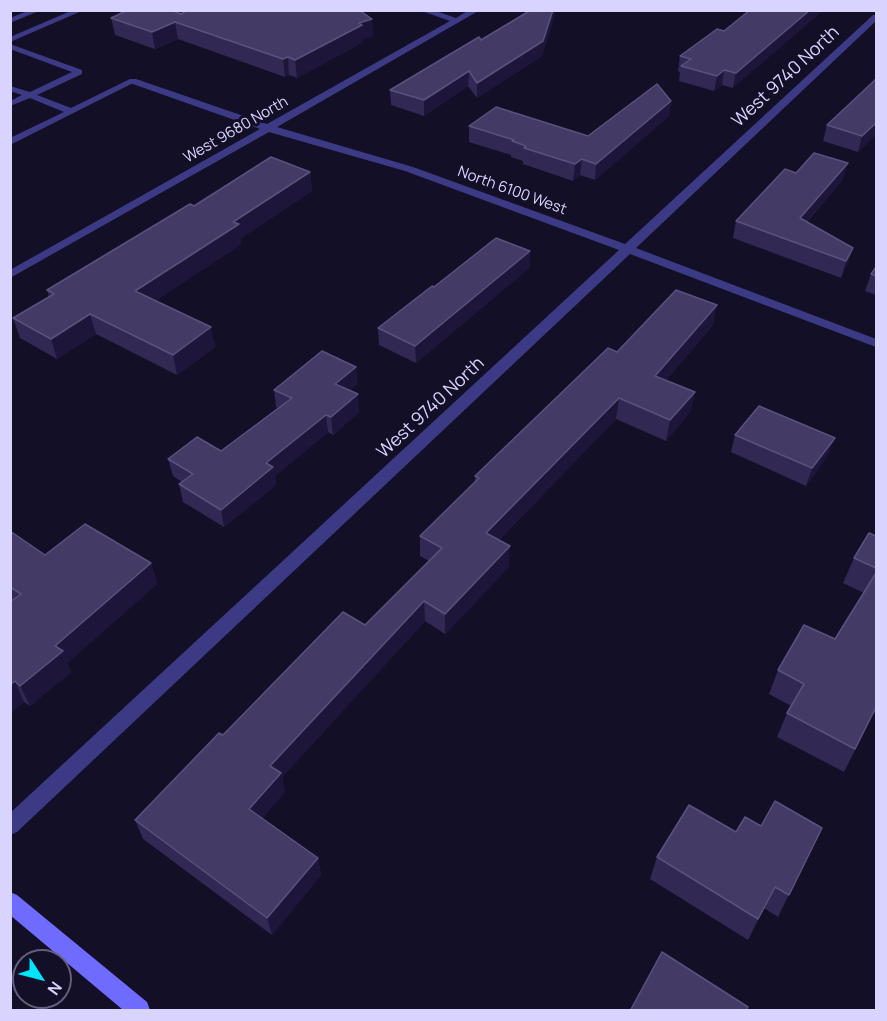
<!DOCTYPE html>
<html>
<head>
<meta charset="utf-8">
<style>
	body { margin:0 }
	#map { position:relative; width:887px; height:1021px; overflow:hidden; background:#130f26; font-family:Manrope,sans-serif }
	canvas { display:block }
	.frame { position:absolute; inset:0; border:12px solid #d9d4ff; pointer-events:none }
	.north { position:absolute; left:12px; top:949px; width:60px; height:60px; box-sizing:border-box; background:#130f26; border:2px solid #625e7d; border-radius:50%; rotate:126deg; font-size:16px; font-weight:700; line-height:24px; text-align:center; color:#d9d4ff }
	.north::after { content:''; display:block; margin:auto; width:21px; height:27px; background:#00e5ff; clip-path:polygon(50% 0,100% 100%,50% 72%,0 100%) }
</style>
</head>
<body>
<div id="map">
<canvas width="887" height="1021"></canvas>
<div class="frame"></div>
<div class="north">N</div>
</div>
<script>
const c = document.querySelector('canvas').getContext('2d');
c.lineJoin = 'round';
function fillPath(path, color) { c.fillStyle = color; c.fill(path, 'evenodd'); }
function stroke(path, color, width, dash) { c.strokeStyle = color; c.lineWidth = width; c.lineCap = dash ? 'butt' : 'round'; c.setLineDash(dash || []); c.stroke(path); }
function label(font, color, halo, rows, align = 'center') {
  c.font = font + ' Manrope,sans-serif'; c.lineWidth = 6; c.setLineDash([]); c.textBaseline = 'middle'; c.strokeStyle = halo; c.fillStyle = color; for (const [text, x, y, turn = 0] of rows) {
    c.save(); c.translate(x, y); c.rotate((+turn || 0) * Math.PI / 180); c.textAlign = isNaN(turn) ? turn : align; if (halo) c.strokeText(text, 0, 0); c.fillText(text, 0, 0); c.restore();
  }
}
fillPath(new Path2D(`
	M30,10h11l-31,13v-5z
	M73,10h11l-74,32v-5z
	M10,44l72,26v4l-45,21 34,13 59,-29 7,2 -127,64v-7l54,-26 -34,-14 -20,8v-5l12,-6 -12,-4v-5l20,6 42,-20 -62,-23z`), '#3d3a85');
fillPath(new Path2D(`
	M419,10h14l23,8 13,-8h11l-203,117 136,40 212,77 248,-229h3v6l-240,227 240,91v8l-246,-93 -613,578 -7,3v-22l609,-563 -214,-79 -136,-39 -259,146v-8l250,-141 -130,-46v-4h6l131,45 183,-103z`), '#3d3a85');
fillPath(new Path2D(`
	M10,892l7,3 130,107 3,8h-27l-113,-95z`), '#6f6bff');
fillPath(new Path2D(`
	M531,10h25l-14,46 -65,42 -9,-12 -44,30 -33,-11 -1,-15 91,-50z
	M750,10l-17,78 -11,-3 -8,6 -35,-10 1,-9 -2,-1 2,-15 44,-25z
	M181,14h183l9,22 -10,3v3l-66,36 -8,-3 -4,2 -107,-38 -23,10 -40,-14 -4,-17z
	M671,101l-2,15 -74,64 -15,-5 -7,6 -50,-17v-3l-12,-4v-2l-42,-13v-16l119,10z
	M827,125l49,9 -18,18 -35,-11z
	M310,172l2,19 -71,47v6l-86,57 60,46 -38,28 -81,-41 -39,25 -37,-21 -7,-20 36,-21 -2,-7 147,-84z
	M796,173l47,6 -36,43 46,26 -6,16 -6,14 -108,-40 3,-17z
	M530,251l-1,17 -113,95 -37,-18 -1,-17z
	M876,267v28l-11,-4 6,-17z
	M713,325l-47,55 29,12 -5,20 -24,29 -50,-22 -117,121 10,27 -64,67 -20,-13 -143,156 3,15 -23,26 56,40 3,17 -49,60 -129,-96 -8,-19 88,-85 142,-110 64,-64 -9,-5v-20l55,-54v-6l142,-124z
	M356,367l1,17 -7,6 9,22 -26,23 -5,-3 -53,44 1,9 -52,42 -41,-25 -4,-18 3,-2 -9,-6 -5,-17 53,-8 57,-43 -2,-1 -2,-17z
	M735,435l93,20 -22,31 -75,-34z
	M10,531l35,24 106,8 6,21 -90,79 4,9 -41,34 -6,-4 -14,11z
	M876,536v178l-2,-1 -30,59 -67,-35 10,-24 4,-7 -22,-12 9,-24 57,-31 29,-46 -21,-10 11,-25z
	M761,826l61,2 -44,89 -14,-9 -16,32 -98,-61 7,-22 79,-25z`), '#312854');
fillPath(new Path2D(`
	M355,10h9l1,11 7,-2 1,17 -10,3v3l-66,36 -2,-18z
	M553,10h3l-14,46 -65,42v-15z
	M810,10h14l-91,78 3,-15z
	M175,22l3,17 -23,10 -3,-17z
	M288,57l1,18 -4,2 -2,-18z
	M724,70l-2,15 -8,6 3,-15z
	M469,71l-1,15 -44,30v-16z
	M671,101l-2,15 -74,64 1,-16z
	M876,123v11l-18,18 4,-16z
	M582,159l-2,16 -7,6 2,-17z
	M848,163l-5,16 -47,55 4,-16z
	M310,172l2,19 -71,47v6l-101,67 -5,-20 98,-69z
	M853,248l-6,16 -6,14 5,-17z
	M530,251l-1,17 -113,95 -1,-17z
	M717,305l-4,20 -61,71 3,-20z
	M90,314l6,20 -39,25 -6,-20z
	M211,327l4,20 -38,28 -4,-20z
	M356,367l1,17 -20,17 -2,-17z
	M695,392l-5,20 -24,29 4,-21z
	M358,394l1,18 -26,23 -2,-18z
	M619,398l-3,21 -131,135 1,-21z
	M326,415l2,17 -53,44 1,9 -52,42 -3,-17 45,-47z
	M835,438l-7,17 -22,31 6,-18z
	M510,546l-1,21 -64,67v-20z
	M151,563l6,21 -90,79 4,9 -41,34 -10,-20 35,-40z
	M424,601l1,20 -143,156 3,15 -31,35 -5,-18 21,-43z
	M15,681l9,21 -14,11v-28z
	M318,858l3,17 -49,60 -5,-17z`), '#1d163a');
const building = new Path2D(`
	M128,10h43l10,4 7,-4h171l13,9 -13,4 3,2 -67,35 -7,-3 -5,2 -108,-37 -23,10 -41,-14z
	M531,10h22l-10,31 -66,42 -8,-12 -45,29 -34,-10 89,-53 2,3z
	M750,10h60l-74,63 -12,-3 -7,6 -36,-10 10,-7 -11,-3 37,-27 7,2z
	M876,79v44l-14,13 -35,-11z
	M657,84l14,17 -75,63 -14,-5 -7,5 -51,-16 2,-2 -14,-5 2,-1 -45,-14 27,-19 92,29z
	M814,153l34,10 -48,55 53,30 -7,13 -110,-40 49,-52 11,4z
	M271,157l39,15 -77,50 6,2 -104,67 76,36 -38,28 -83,-41 -39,25 -38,-21 41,-24 -7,-4 143,-86 4,2z
	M496,238l34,13 -115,95 -37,-18 54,-42 2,1z
	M876,267v9l-5,-2z
	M676,290l41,15 -62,71 40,16 -25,28 -51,-22 -133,135 24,13 -65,68 -21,-13 -154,165 11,7 -32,36 69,49 -51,60 -132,-98 84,-87 4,2 120,-123 22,13 77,-77 -22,-12 59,-58 -4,-2 133,-128 9,4z
	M322,351l34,16 -21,17 23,10 -27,23 -5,-2 -60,48 7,4 -52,43 -42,-26 14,-10 -25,-15 29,-22 24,14 71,-53 -18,-8z
	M759,406l76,32 -23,30 -77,-33z
	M85,524l66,39 -96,83 8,5 -43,35 -5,-5 -5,4v-83l11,-8 -11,-7v-56l35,24z
	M869,533l7,3v32l-22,-10z
	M876,573v134l-21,42 -68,-36 17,-29 -26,-14 26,-45 31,14z
	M775,801l47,27 -33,67 -14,-8 -17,32 -101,-62 32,-52 47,27 9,-15 16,9z
	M662,952l86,55 -2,4h-116z`);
fillPath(building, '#433a66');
stroke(building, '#5a527e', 1.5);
label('15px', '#d9d4ff', '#130f26', [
	["West 9680 North",236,130,-30],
	["North 6100 West",512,191,20]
]);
label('18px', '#d9d4ff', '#130f26', [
	["West 9740 North",786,77,-43],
	["West 9740 North",431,408,-43]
]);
</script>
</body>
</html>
